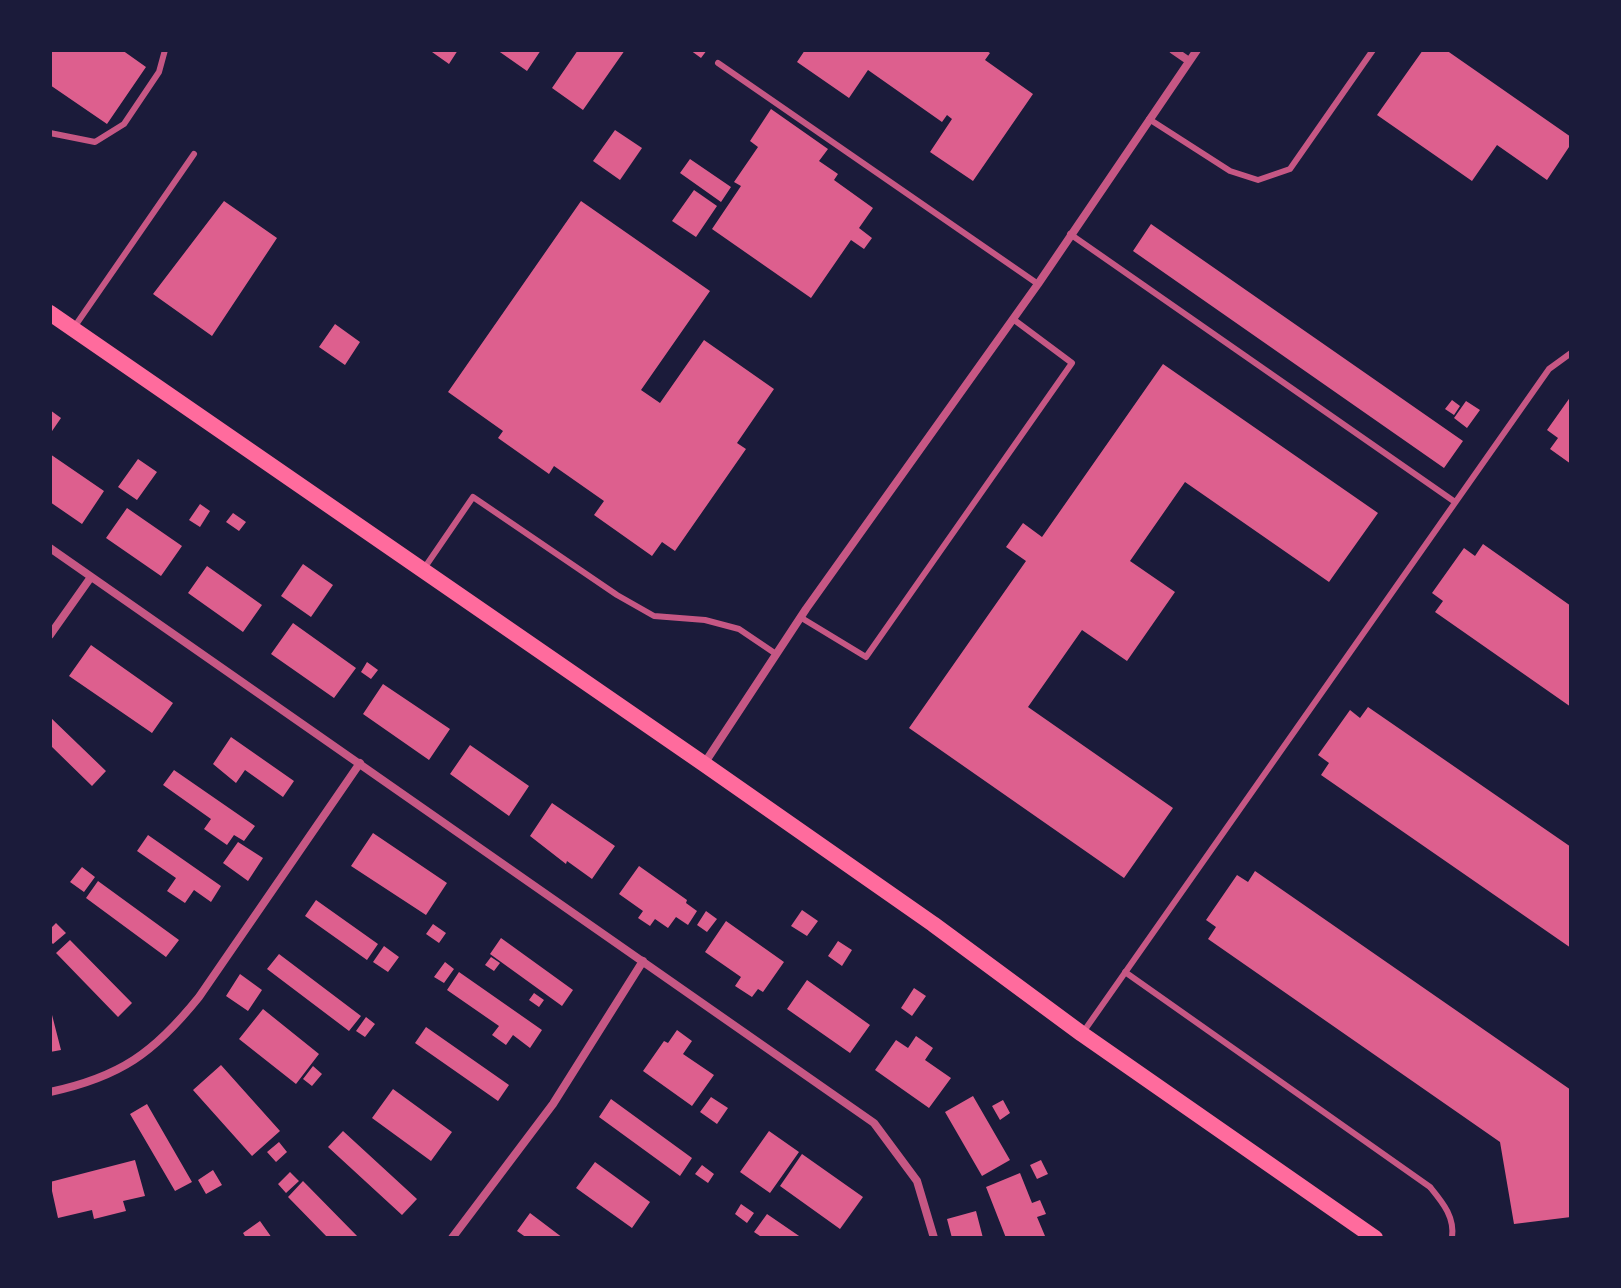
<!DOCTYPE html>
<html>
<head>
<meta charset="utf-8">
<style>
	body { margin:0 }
	#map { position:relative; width:1621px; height:1288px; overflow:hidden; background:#1b1b3a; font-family:Georgia,serif }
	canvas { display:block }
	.frame { position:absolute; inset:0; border:52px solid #1b1b3a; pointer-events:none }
</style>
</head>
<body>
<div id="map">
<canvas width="1621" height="1288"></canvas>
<div class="frame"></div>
</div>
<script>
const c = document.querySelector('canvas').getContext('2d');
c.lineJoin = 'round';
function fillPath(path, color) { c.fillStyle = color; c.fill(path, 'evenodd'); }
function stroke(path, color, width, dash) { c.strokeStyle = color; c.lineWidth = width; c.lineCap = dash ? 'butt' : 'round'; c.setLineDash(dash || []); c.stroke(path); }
fillPath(new Path2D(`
	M50,50h72l24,17 -39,57 -57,-39z
	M433,50h25l-9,14 -17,-12z
	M497,50h44l-14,21z
	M578,50h47l-42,60 -31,-22z
	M690,50h17l-6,8z
	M805,50h180l5,3 -5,7 48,34 -60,87 -43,-29 22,-33 -5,-4 -5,7 -74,-52 -19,28 -52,-36z
	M1423,50h23l125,87v7l-24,36 -50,-35 -25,36 -95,-66z
	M771,109l57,40 -9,12 19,13 -4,6 39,28 -14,20 13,10 -8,11 -13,-9 -40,58 -99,-69 29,-43 -7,-4 24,-35 -8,-6z
	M615,130l27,18 -22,32 -27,-19z
	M690,159l41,28 -10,15 -41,-29z
	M694,190l23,16 -21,31 -24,-16z
	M224,201l53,37 -65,98 -59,-42z
	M581,201l129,90 -69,99 19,13 44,-63 70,49 -37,54 9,6 -71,102 -13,-9 -10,14 -58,-41 10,-14 -50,-35 -5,8 -51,-36 5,-7 -55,-39z
	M1151,224l312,217 -19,27 -311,-217z
	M335,324l25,18 -15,23 -26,-18z
	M1163,364l215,149 -49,69 -144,-100 -55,79 45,31 -48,69 -45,-31 -54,77 145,101 -49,70 -215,-150 117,-167 -20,-14 17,-24 19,14z
	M1571,396v68l-21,-15 8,-11 -11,-8z
	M1452,400l8,6 -6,9 -9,-6z
	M1466,401l14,9 -13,18 -13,-10z
	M50,410l11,8 -11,16z
	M50,454l54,37 -22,33 -32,-22z
	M138,459l19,13 -20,28 -19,-13z
	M200,504l10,7 -10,16 -11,-7z
	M127,508l55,38 -21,30 -55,-38z
	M233,513l13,9 -7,9 -13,-9z
	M1483,544l88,62v101l-136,-95 8,-11 -11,-8 32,-45 11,8z
	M303,564l30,21 -22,32 -30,-21z
	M207,566l55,39 -19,27 -55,-39z
	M293,623l63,45 -22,30 -63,-44z
	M91,645l82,58 -21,30 -83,-57z
	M367,662l11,8 -7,9 -10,-7z
	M383,684l67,45 -21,31 -66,-46z
	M1368,707l203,140v101l-250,-173 8,-12 -11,-8 32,-45 10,8z
	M50,717l56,54 -14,15 -42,-41z
	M231,737l63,44 -11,16 -38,-27 -9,13 -23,-19z
	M470,745l59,41 -20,30 -59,-42z
	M174,770l81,56 -11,15 -10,-6 -7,10 -23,-16 7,-10 -48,-34z
	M552,803l63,43 -23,33 -25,-18 -1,3 -36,-28z
	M373,833l74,50 -21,32 -75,-49z
	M148,835l73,51 -10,16 -17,-12 -9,13 -18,-12 9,-13 -39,-27z
	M238,842l25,16 -15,23 -25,-18z
	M639,866l48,34 -1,3 11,8 -9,14 -12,-8 -8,11 -13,-9 -5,7 -12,-8 5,-7 -24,-17z
	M82,867l13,10 -11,15 -14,-10z
	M1255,871l316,219v127l-57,7 -14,-82 -292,-203 8,-12 -10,-7 31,-45 11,7z
	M98,881l81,59 -13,17 -80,-59z
	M316,900l62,44 -11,16 -62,-44z
	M802,910l16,11 -11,15 -16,-10z
	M706,911l11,8 -10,13 -10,-7z
	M726,921l58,41 -21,30 -5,-3 -6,8 -17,-11 6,-9 -36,-25z
	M56,923l10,10 -13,11 -3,-3v-12z
	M433,924l13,9 -7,10 -13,-9z
	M501,938l72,52 -11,16 -72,-52z
	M70,940l62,63 -14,14 -62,-64z
	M838,941l14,9 -10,16 -14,-10z
	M384,946l15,11 -11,15 -15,-10z
	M279,954l82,62 -12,15 -82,-62z
	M491,957l9,6 -6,8 -9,-6z
	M445,962l9,7 -10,14 -10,-6z
	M459,972l83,58 -12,18 -17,-13 -7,10 -14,-10 7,-9 -52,-36z
	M240,974l22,16 -14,21 -22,-15z
	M807,980l63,45 -20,28 -63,-44z
	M914,988l12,8 -14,20 -11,-8z
	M534,993l10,7 -5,7 -10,-7z
	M263,1009l56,45 -23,30 -57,-45z
	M51,1011l10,39 -11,2v-40z
	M366,1017l9,7 -10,13 -9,-6z
	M426,1027l83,58 -11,16 -83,-58z
	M677,1030l15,11 -9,13 31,21 -22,31 -49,-35 21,-30 4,2z
	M916,1036l17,12 -8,12 26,18 -22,30 -54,-38 21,-30 12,8z
	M221,1065l59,66 -28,25 -59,-66z
	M313,1066l9,8 -10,12 -9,-7z
	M393,1089l59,43 -21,29 -59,-43z
	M973,1096l37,64 -28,16 -37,-64z
	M711,1097l17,11 -11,16 -17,-12z
	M611,1099l81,59 -12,18 -81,-59z
	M1003,1100l7,13 -10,7 -8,-14z
	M147,1104l45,78 -17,9 -45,-77z
	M343,1131l74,68 -15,16 -74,-68z
	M769,1131l30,21 -29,41 -30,-21z
	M279,1142l8,10 -11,10 -9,-10z
	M802,1154l61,43 -23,32 -60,-43z
	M135,1160l10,36 -22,5 3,10 -32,8 -2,-9 -34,8 -8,-36z
	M1041,1160l7,14 -11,5 -7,-14z
	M595,1162l55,40 -18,26 -56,-40z
	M702,1165l12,9 -6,9 -13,-9z
	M213,1170l9,15 -16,9 -8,-14z
	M290,1172l9,9 -13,12 -8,-9z
	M1020,1173l12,30 8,-3 6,14 -9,3 8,19 -4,2h-35l-20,-51z
	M303,1181l56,57h-31l-40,-41z
	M741,1204l13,9 -7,10 -12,-9z
	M976,1211l7,27h-31l-5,-19z
	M530,1213l33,25h-36l-10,-7z
	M767,1214l35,24h-39l-9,-6z
	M260,1221l12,17h-26l-3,-5z`), '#dd5f8e');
stroke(new Path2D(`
	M718,63l320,221
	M1149,119l81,52 28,9 32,-11 83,-119
	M50,133l45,9 29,-18 35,-52 6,-22
	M1070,234l385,268
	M75,326l119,-172
	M423,570l50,-73 144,98 37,21 51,4 34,9 37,25
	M800,617l66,40 206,-294 -59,-44
	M1125,972l305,215c13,16 25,30 22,51
	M1084,1031l465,-662 22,-16`), '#c65784', 6);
stroke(new Path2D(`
	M1173,50l16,11
	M50,548l824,575 43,58 17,57
	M50,635l41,-58
	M704,764l102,-155 232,-325 159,-234
	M50,1092c70,-15 104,-39 149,-95l161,-234
	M452,1238l101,-134 90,-143`), '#c65784', 8);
stroke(new Path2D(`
	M50,313l654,451 229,160 149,110 293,204`), '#ff6b9d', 16);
</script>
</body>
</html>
